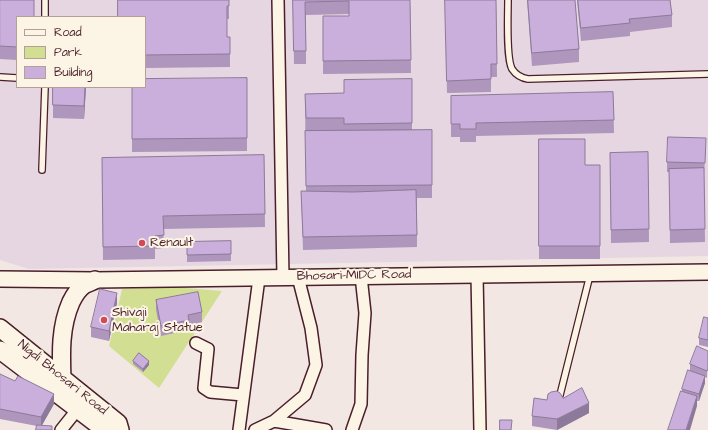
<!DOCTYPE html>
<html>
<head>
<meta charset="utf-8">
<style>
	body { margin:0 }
	#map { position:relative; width:708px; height:430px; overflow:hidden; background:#f2e7e3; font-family:"Architects Daughter",sans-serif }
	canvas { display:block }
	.legend { position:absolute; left:16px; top:16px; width:130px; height:72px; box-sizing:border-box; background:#fcf5e5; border:1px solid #b59f9b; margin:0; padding:5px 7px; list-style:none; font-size:12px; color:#4a1f2b }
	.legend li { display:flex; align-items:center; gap:8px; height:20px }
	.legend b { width:20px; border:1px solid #b59f9b }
</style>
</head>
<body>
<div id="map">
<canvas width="708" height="430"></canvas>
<ul class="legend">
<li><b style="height:5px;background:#fcf5e5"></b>Road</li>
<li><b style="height:11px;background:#d2df92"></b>Park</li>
<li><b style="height:11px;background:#caaedc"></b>Building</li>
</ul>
</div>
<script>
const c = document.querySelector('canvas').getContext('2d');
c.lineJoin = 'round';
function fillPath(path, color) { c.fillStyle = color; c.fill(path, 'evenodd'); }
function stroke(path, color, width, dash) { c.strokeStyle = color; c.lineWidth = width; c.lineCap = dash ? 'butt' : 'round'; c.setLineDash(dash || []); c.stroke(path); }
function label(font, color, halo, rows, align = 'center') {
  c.font = font + ' "Architects Daughter",sans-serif'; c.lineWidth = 4; c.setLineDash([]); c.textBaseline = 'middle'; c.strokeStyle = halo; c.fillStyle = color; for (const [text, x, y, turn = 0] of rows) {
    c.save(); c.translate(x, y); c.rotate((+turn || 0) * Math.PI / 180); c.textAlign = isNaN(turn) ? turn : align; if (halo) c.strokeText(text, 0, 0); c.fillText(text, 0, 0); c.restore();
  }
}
fillPath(new Path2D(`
	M0,0h708v256l-679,13 -29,-9zM17,17h128v70h-128z`), '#e6d6e1');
fillPath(new Path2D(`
	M173,287l49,4 -63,97 -50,-42 13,-57z`), '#d2df92');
const lane = new Path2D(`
	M45,0v17
	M508,0c0,15 -2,58 4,69 4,6 9,9 16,10l180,-5
	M0,77l17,1
	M42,170l3,-83
	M560,395l30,-120`);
const street = new Path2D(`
	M278,0l5,277
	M477,275l3,155
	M196,343l12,6 -4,39 6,4 33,3
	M274,421l52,9
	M61,430l20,-25
	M239,430l20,-152
	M255,430l19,-9 31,-26 11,-30 -5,-37 -13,-51
	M352,430l9,-26 1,-49 3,-42 -4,-37`);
const secondary = new Path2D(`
	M0,279l95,1 613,-8`);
const primary = new Path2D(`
	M0,328l118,95 2,7
	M0,350l105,80
	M62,379c-1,-26 -2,-52 9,-77 3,-6 7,-13 13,-17 3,-2 8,-3 11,-5`);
stroke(lane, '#4a1f2b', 8);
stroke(street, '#4a1f2b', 14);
stroke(secondary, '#4a1f2b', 18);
stroke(primary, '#4a1f2b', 20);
stroke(lane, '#fcf5e5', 5.5);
stroke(street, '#fcf5e5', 11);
stroke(secondary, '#fcf5e5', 15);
stroke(primary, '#fcf5e5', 17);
fillPath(new Path2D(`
	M0,0l17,17v43l-17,-1z
	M229,0v19h-2v18h3v30l-85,1v-51z
	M293,0h117l1,73 -88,1v-58h26v-2l-43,1v49h-12z
	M445,0h51l1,77h-6v15l-44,1z
	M527,0h48l4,49v13l-47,4z
	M577,0h93l2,15v12l-42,5v4l-49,5z
	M247,78v73l-115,1v-65z
	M412,79v51h20v68h-15v49l-114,3 -2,-59h5l-1,-97 39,-1z
	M86,87l-2,32 -31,-1v-13z
	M613,92l1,41 -138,3v6h-16v-5h-9v-41z
	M539,139l46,26h15v94h-61z
	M706,148l-2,25 1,69 -35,1 -1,-71h-2v-10z
	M648,152l1,90 -38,1 -1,-90z
	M264,155l1,72 -102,2 1,19 -9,1v10l-52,1 -1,-102z
	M231,241v20l-44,1v-20z
	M156,300l46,12v10l-13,3v5l-28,6 -5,-26z
	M117,303l-8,38 -18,-4v-10z
	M708,318v29l-9,-2v-7z
	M708,351l-1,27 -2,-1v6l-6,18h-2v5l-15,-15v-2l8,-18v-7z
	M133,361l16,4 -6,7 -10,-8z
	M0,368v6l54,30 -12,21 -5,1 -37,-7z
	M563,398l26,15 -32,17 -25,-4v-10l15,-16z`), '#ae96bd');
fillPath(new Path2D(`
	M85,87h1l-2,32v-13z
	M117,293v10l-8,38v-10z
	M149,361v4l-6,7v-3z
	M705,376v7l-6,18v-7z
	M54,394v10l-13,23v-10z
	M697,396v10l-7,24h-4z
	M589,403v10l-32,17v-11z`), '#8d7a9a');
const building = new Path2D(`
	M0,0h34v17h-17v30l-17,-1z
	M118,0h111v6h-2v31h3v17l-85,1v-38h-27z
	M293,0h117l1,60 -88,1v-45h26v-15l-44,1 1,49h-12z
	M445,0h51l1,64h-6v15l-44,2z
	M528,0h47l4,49 -47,4z
	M578,0h92l2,15 -43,4 1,4 -49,5z
	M247,78v60l-115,1v-52h13v-8z
	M412,79v44l-68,1v-6h-38l-1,-24 39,-1v-13z
	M53,87h32l-1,19 -31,-1z
	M613,92l1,28 -138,3v6h-16v-5h-9v-28z
	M432,130v55l-126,1 -1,-55z
	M668,137l38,1 -1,25 -38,-1z
	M539,139h46v26h15v81h-61z
	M648,152l1,77 -38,1 -1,-77z
	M264,155l1,59 -102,2 1,19 -9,1v10l-52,1 -1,-89z
	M704,168l1,61 -35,1 -1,-61z
	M416,190l1,45 -114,2 -2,-46 52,1z
	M231,241v13l-44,1v-13z
	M100,289l17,4 -8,38 -18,-4z
	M198,292l4,20 -14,3 1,5 -28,6 -5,-26z
	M704,317l4,1v22l-9,-2z
	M697,346l11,5v18l-1,2 -17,-7z
	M139,353l10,8 -6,8 -10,-8z
	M688,370l17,6 -6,18 -17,-5z
	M0,374l15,7 3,-5 36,18 -13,23 -41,-8z
	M582,388l7,15 -32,16 -25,-3 2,-18 13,2 1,-6 3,-2 6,-1 3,2 3,5z
	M681,391l16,5 -11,34h-18z
	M500,420h12l-1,10h-11z
	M37,425l15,1v4h-16z`);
fillPath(building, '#caaedc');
stroke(building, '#8d7a9a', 1);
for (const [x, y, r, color] of [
	[142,243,4,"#d1495b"],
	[104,320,4,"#d1495b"]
]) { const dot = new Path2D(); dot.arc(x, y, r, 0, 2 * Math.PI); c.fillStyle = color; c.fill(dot); stroke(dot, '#fcf5e5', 1.5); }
label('13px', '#4a1f2b', '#fcf5e5', [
	["Renault",150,243],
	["Shivaji",112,313],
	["Maharaj Statue",112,328]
], 'left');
label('13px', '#4a1f2b', '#fcf5e5', [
	["Bhosari-MIDC Road",354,276,-1],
	["Nigdi Bhosari Road",62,378,39]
]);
</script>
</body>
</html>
